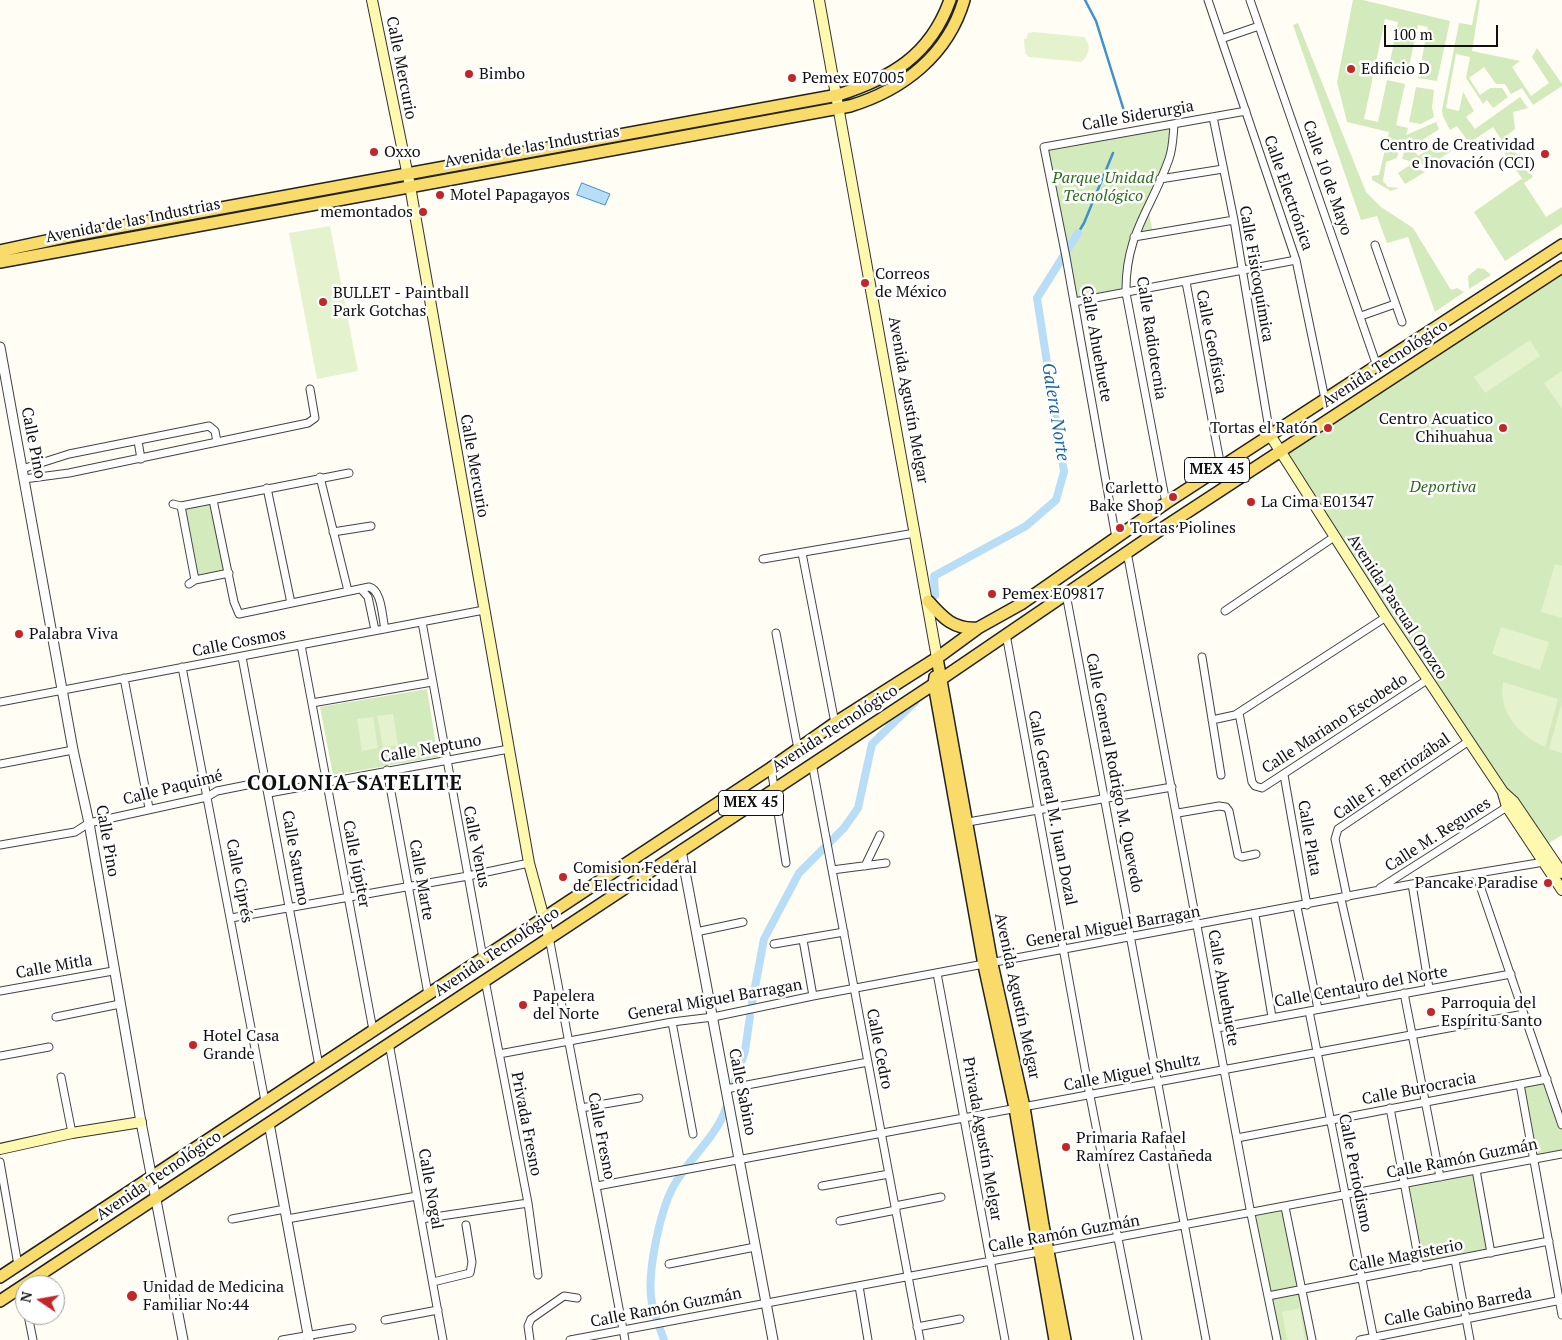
<!DOCTYPE html>
<html>
<head>
<meta charset="utf-8">
<style>
	body { margin:0 }
	#map { position:relative; width:1562px; height:1340px; overflow:hidden; background:#fffdf4; font-family:"PT Serif",serif }
	canvas { display:block }
	.north { position:absolute; left:15px; top:1275px; width:50px; height:50px; box-sizing:border-box; background:#fff; border:1px solid #9f9f9f; border-radius:50%; rotate:282deg; font-size:14px; font-weight:700; line-height:20px; text-align:center; color:#101010 }
	.north::after { content:''; display:block; margin:auto; width:18px; height:22px; background:#c32528; clip-path:polygon(50% 0,100% 100%,50% 72%,0 100%) }
	.scale { position:absolute; left:1384px; top:25px; width:114px; height:22px; box-sizing:border-box; border:2px solid #101010; border-top:0; padding-left:6px; font-size:15px; line-height:18px; white-space:nowrap; color:#101010; -webkit-text-stroke:4px #fff; paint-order:stroke }
</style>
</head>
<body>
<div id="map">
<canvas width="1562" height="1340"></canvas>
<div class="north">N</div>
<div class="scale">100 m</div>
</div>
<script>
const c = document.querySelector('canvas').getContext('2d');
c.lineJoin = 'round';
function fillPath(path, color) { c.fillStyle = color; c.fill(path, 'evenodd'); }
function stroke(path, color, width, dash) { c.strokeStyle = color; c.lineWidth = width; c.lineCap = dash ? 'butt' : 'round'; c.setLineDash(dash || []); c.stroke(path); }
function label(font, color, halo, rows, align = 'center') {
  c.font = font + ' "PT Serif",serif'; c.lineWidth = 5; c.setLineDash([]); c.textBaseline = 'middle'; c.strokeStyle = halo; c.fillStyle = color; for (const [text, x, y, turn = 0] of rows) {
    c.save(); c.translate(x, y); c.rotate((+turn || 0) * Math.PI / 180); c.textAlign = isNaN(turn) ? turn : align; if (halo) c.strokeText(text, 0, 0); c.fillText(text, 0, 0); c.restore();
  }
}
fillPath(new Path2D(`
	M1353,0h10l87,21 -13,60 -19,-3 10,-51 -10,-2 -11,50 -19,-3 10,-50 -13,-3 -21,100 14,3 9,-42 18,4 -9,41 12,3 -2,7 30,-13 3,7 -27,18 6,9 23,-14 5,8 3,-2 2,3 -22,15 -27,-7 2,-7 -5,-2 -2,8 -11,4 -3,19 5,6 11,1 -8,3 -19,-11v-4l7,-1 10,-43 -42,-10 -10,-40z
	M1477,0h3l-8,51 48,10 -8,6 19,29 18,-13 -17,-26 5,-9 25,36v2l-29,19 -11,-17 -11,6 -6,-10h-9l-12,-17 -15,11 11,17 10,-7h12l6,9 -15,11 -6,-8 -4,4 -17,-26 4,-21 -14,-3 -10,54 13,3 4,-19 11,19 -8,6 9,12 45,-32 8,11 -15,4 2,17 -10,8 28,40 -9,6 22,34 16,-10v17l-57,37 -31,-49 47,-33 2,1 -26,-38 4,-3 -8,-12 -24,16 -12,-17 -7,4 -7,-14 -1,-6 17,-87 13,2z
	M1298,23l68,169 15,15 32,21 38,62 6,-2 7,4 -29,20 -27,-75 -21,6 -10,-27 -16,4 -68,-195z
	M1416,87l18,3 -2,17 2,10 -13,7 -12,-2z
	M1176,125l-4,33 -26,56 3,-1 4,20 -16,3 -7,23 -4,34 -50,7 -31,-153z
	M1410,165l15,7 -20,12 -7,-11z
	M1562,267v568l-18,11 -264,-394z
	M1478,268l6,1 7,6 -22,14 -1,-13z
	M213,500l16,73 -34,7 -14,-74z
	M427,689l11,68 -105,18 -13,-68z
	M1547,1079l15,46v29l-29,6 -13,-76z
	M1476,1170l15,83 -71,14 -16,-83z
	M1285,1207l27,133h-35l-26,-126z`), '#d3ebbc');
fillPath(new Path2D(`
	M1034,32l50,5c8,8 5,19 -3,25l-52,-5 -4,-4 -1,-14h2l2,-6z
	M330,226l28,145 -41,8 -28,-146z
	M1530,340l10,16 -55,37 -11,-16z
	M1562,371v38l-18,-26z
	M1555,564l7,2v52l-21,-6z
	M1501,627l48,15 -9,28 -48,-16z
	M1503,682l55,17 -13,48c-26,-12 -47,-34 -42,-65z
	M1562,702v51l-13,-4z
	M393,714l5,31 -15,2 -6,-31z
	M373,717l5,31 -16,3 -5,-32z
	M1300,1308l5,32h-18l-5,-28z`), '#e4f2ce');
const water = new Path2D(`
	M582,183l28,11 -5,11 -28,-10z`);
fillPath(water, '#b8ddf7');
stroke(water, '#3e91cf', 1);
stroke(new Path2D(`
	M1085,0l11,21 29,93
	M1078,233l6,-10 29,-70`), '#3e91cf', 2.5);
stroke(new Path2D(`
	M935,595l-1,-19 92,-50 30,-26 8,-28 -27,-174 41,-65
	M752,1003l12,-64 35,-66 45,-45 14,-20 14,-64 43,-42
	M735,1081l10,-30 5,-35
	M664,1340c-4,-12 -9,-24 -12,-37 -6,-28 8,-91 21,-116 15,-28 43,-49 53,-79`), '#b8ddf7', 8);
const minor = new Path2D(`
	M1208,0l88,260 29,139
	M1250,0l127,366
	M1221,39l38,-13
	M1213,117l21,103 36,215
	M1160,179l63,-10
	M1134,237l100,-17
	M1375,245l27,77
	M1186,282l35,185
	M1074,302l222,-42
	M1361,316l34,-12
	M138,441l3,18
	M22,469l47,-15 140,-28 6,5 2,11
	M320,477l28,114
	M24,479l45,-6 239,-50 7,-5 -5,-29
	M267,488l24,115
	M213,500l21,102 5,12 130,-27c13,3 13,30 16,42
	M1166,503l-40,-210c-1,-59 25,-83 43,-134 4,-11 4,-23 5,-34
	M173,504l8,2 168,-33
	M181,506l14,74
	M333,532l38,-6
	M1116,538l-50,-281 -22,-110 202,-36
	M1127,552l124,662 26,126
	M802,553l33,170
	M763,559l152,-26
	M189,584l6,-4 34,-7
	M361,589l7,8 7,33
	M1066,594l140,746
	M1225,611l109,-74
	M422,622l61,336
	M776,633l22,116
	M1006,634l84,462 48,244
	M301,645l72,385
	M242,657l77,409
	M1202,657l19,118
	M182,667l83,434
	M124,678l25,130
	M0,702l484,-92
	M312,703l120,-21
	M1239,713l13,69 3,4 7,2 165,-108
	M1212,720l23,-5 151,-98
	M812,763l108,577
	M0,764l73,-14
	M771,768l15,95
	M387,770l41,224
	M1284,775l23,130
	M269,793l240,-44
	M1178,813l41,-7 7,1 3,4 9,44 4,2 14,-3
	M968,822l204,-35
	M0,845l75,-13 14,-9 118,-26 10,-6 50,-10
	M865,866l15,-31
	M832,870l54,-7
	M1476,874l86,251
	M1412,884l17,104
	M1380,888l130,-83
	M1347,897l-12,-58 3,-10 131,-88
	M1341,899l23,101
	M1297,907l21,102
	M1255,915l17,102
	M231,918l237,-42 61,-13
	M696,932l47,-10
	M549,937l76,403
	M803,940l10,56
	M774,944l70,-12
	M937,973l68,367
	M485,980l43,223 10,72
	M0,991l113,-20
	M1404,993l36,184
	M1309,1011l65,329
	M56,1017l64,-13
	M672,1022l21,112
	M1217,1028l294,-54
	M389,1043l54,297
	M499,1054l173,-32 41,-5 100,-21 599,-112 132,-22
	M0,1056l49,-9
	M61,1077l11,56
	M1520,1084l42,231
	M726,1089l142,-27
	M581,1108l58,-10
	M1390,1108l30,159
	M1237,1138l310,-59
	M0,1162l18,103
	M1476,1170l15,83
	M597,1186l927,-172
	M822,1186l67,-12
	M895,1206l46,-9
	M1285,1207l27,133
	M232,1219l53,-10
	M287,1219l130,-23
	M421,1219l107,-16
	M840,1221l56,-11
	M1455,1260l15,80
	M669,1264l86,-17
	M433,1282l37,-9 2,-11 -6,-37
	M23,1286l2,12
	M859,1286l9,54
	M1268,1296l281,-55
	M28,1315l5,25
	M385,1320l53,-10
	M917,1327l43,-8
	M282,1340l70,-12
	M530,1340l-2,-14 3,-7 33,-23 13,2
	M570,1340l992,-186
	M1360,1340l202,-40`);
const tertiary = new Path2D(`
	M0,347l73,403 16,73 52,299 42,218
	M681,850l92,490
	M269,1123l40,217`);
const secondary = new Path2D(`
	M372,0l38,186 119,677 20,74
	M819,0l118,658
	M1270,435l116,182 117,175 11,10 48,71
	M1503,793l4,14 55,83
	M0,1149l72,-16 69,-11`);
const primary = new Path2D(`
	M0,251l74,-16 764,-140c53,-17 92,-39 112,-95
	M0,262l850,-156c53,-16 98,-51 114,-106
	M928,601c15,17 26,29 50,27
	M937,658l55,306 32,143 19,118 22,115
	M935,677l-1,7 50,281 31,143 40,232
	M0,1277l771,-509 64,-45 102,-65 41,-30 43,-24 145,-101 396,-258
	M0,1301l934,-617 226,-154 402,-263`);
stroke(minor, '#434343', 9);
stroke(tertiary, '#434343', 11);
stroke(secondary, '#323232', 12);
stroke(primary, '#212121', 14);
stroke(minor, '#fff', 7);
stroke(tertiary, '#fff', 9);
stroke(secondary, '#fff9af', 10);
stroke(primary, '#f9db69', 11);
for (const [x, y, r, color] of [
	[1351,69,5,"#c32528"],
	[469,74,5,"#c32528"],
	[792,78,5,"#c32528"],
	[374,152,5,"#c32528"],
	[1545,154,5,"#c32528"],
	[440,195,5,"#c32528"],
	[423,212,5,"#c32528"],
	[865,283,5,"#c32528"],
	[323,302,5,"#c32528"],
	[1328,428,5,"#c32528"],
	[1503,428,5,"#c32528"],
	[1173,497,5,"#c32528"],
	[1251,502,5,"#c32528"],
	[1120,528,5,"#c32528"],
	[992,594,5,"#c32528"],
	[19,634,5,"#c32528"],
	[563,877,5,"#c32528"],
	[1548,883,5,"#c32528"],
	[523,1005,5,"#c32528"],
	[1431,1012,5,"#c32528"],
	[193,1045,5,"#c32528"],
	[1066,1147,5,"#c32528"],
	[132,1296,6,"#c32528"]
]) { const dot = new Path2D(); dot.arc(x, y, r, 0, 2 * Math.PI); c.fillStyle = color; c.fill(dot); stroke(dot, '#fff', 2); }
for (const [x, y, w] of [
	[1217,470,65],
	[751,803,65]
]) { const box = new Path2D(); box.roundRect(x - w / 2, y - 12.5, w, 25, 4); c.fillStyle = '#fff'; c.fill(box); stroke(box, '#101010', 1); }
label('bold 15px', '#101010', null, [
	["MEX 45",1217,470],
	["MEX 45",751,803]
]);
label('16px', '#101010', '#fff', [
	["Calle Mercurio",401,68,79],
	["Calle Siderurgia",1138,116,-10],
	["Avenida de las Industrias",532,147,-10],
	["Calle 10 de Mayo",1327,178,71],
	["Calle Electrónica",1288,193,71],
	["Avenida de las Industrias",133,221,-11],
	["Calle Fisicoquímica",1256,274,80],
	["Calle Radiotecnia",1151,338,81],
	["Calle Geofísica",1211,342,79],
	["Calle Ahuehuete",1096,344,80],
	["Avenida Tecnológico",1385,364,-33],
	["Avenida Agustín Melgar",908,400,80],
	["Calle Pino",33,443,79],
	["Calle Mercurio",474,466,80],
	["Avenida Pascual Orozco",1397,607,57],
	["Calle Cosmos",239,643,-11],
	["Calle Mariano Escobedo",1335,724,-33],
	["Avenida Tecnológico",835,729,-33],
	["Calle Neptuno",431,749,-10],
	["Calle General Rodrigo M. Quevedo",1114,773,79],
	["Calle F. Berriozábal",1392,777,-35],
	["Calle Paquimé",173,788,-14],
	["Calle General M. Juan Dozal",1052,808,79],
	["Calle M. Regunes",1438,835,-33],
	["Calle Plata",1309,838,80],
	["Calle Pino",107,841,80],
	["Calle Venus",476,847,79],
	["Calle Saturno",295,858,80],
	["Calle Júpiter",356,864,79],
	["Calle Marte",421,880,80],
	["Calle Ciprés",239,881,79],
	["General Miguel Barragan",1113,927,-10],
	["Avenida Tecnológico",497,952,-34],
	["Calle Mitla",54,967,-10],
	["Calle Centauro del Norte",1361,987,-10],
	["Calle Ahuehuete",1223,988,80],
	["Avenida Agustín Melgar",1017,996,78],
	["General Miguel Barragan",715,1000,-10],
	["Calle Cedro",879,1049,79],
	["Calle Miguel Shultz",1132,1073,-11],
	["Calle Burocracia",1419,1089,-11],
	["Calle Sabino",742,1092,79],
	["Privada Fresno",526,1124,79],
	["Calle Fresno",601,1136,79],
	["Privada Agustín Melgar",982,1139,80],
	["Calle Ramón Guzmán",1462,1159,-11],
	["Calle Periodismo",1355,1173,79],
	["Avenida Tecnológico",159,1176,-34],
	["Calle Nogal",430,1189,80],
	["Calle Ramón Guzmán",1064,1234,-10],
	["Calle Magisterio",1406,1256,-11],
	["Calle Gabino Barreda",1458,1307,-11],
	["Calle Ramón Guzmán",666,1308,-11]
]);
label('16px', '#101010', '#fff', [
	["Edificio D",1361,69],
	["Bimbo",479,74],
	["Pemex E07005",802,78],
	["Centro de Creatividad",1535,145,"right"],
	["e Inovación (CCI)",1535,163,"right"],
	["Oxxo",384,152],
	["Motel Papagayos",450,195],
	["memontados",413,212,"right"],
	["Correos",875,274],
	["de México",875,292],
	["BULLET - Paintball",333,293],
	["Park Gotchas",333,311],
	["Centro Acuatico",1493,419,"right"],
	["Chihuahua",1493,437,"right"],
	["Tortas el Ratón",1318,428,"right"],
	["Carletto",1163,488,"right"],
	["Bake Shop",1163,506,"right"],
	["La Cima E01347",1261,502],
	["Tortas Piolines",1130,528],
	["Pemex E09817",1002,594],
	["Palabra Viva",29,634],
	["Comision Federal",573,868],
	["de Electricidad",573,886],
	["Pancake Paradise",1538,883,"right"],
	["Papelera",533,996],
	["del Norte",533,1014],
	["Parroquia del",1441,1003],
	["Espíritu Santo",1441,1021],
	["Hotel Casa",203,1036],
	["Grande",203,1054],
	["Primaria Rafael",1076,1138],
	["Ramírez Castañeda",1076,1156],
	["Unidad de Medicina",143,1287],
	["Familiar No:44",143,1305]
], 'left');
label('italic 16px', '#2c6a1e', '#fff', [
	["Parque Unidad",1103,178],
	["Tecnológico",1103,196],
	["Deportiva",1443,487]
]);
label('italic 18px', '#1663a5', '#fff', [
	["Galera Norte",1055,412,81]
]);
c.letterSpacing = '1px';
label('bold 21px', '#101010', '#fff', [
	["COLONIA SATELITE",355,784]
]);
c.letterSpacing = '0px';
</script>
</body>
</html>
